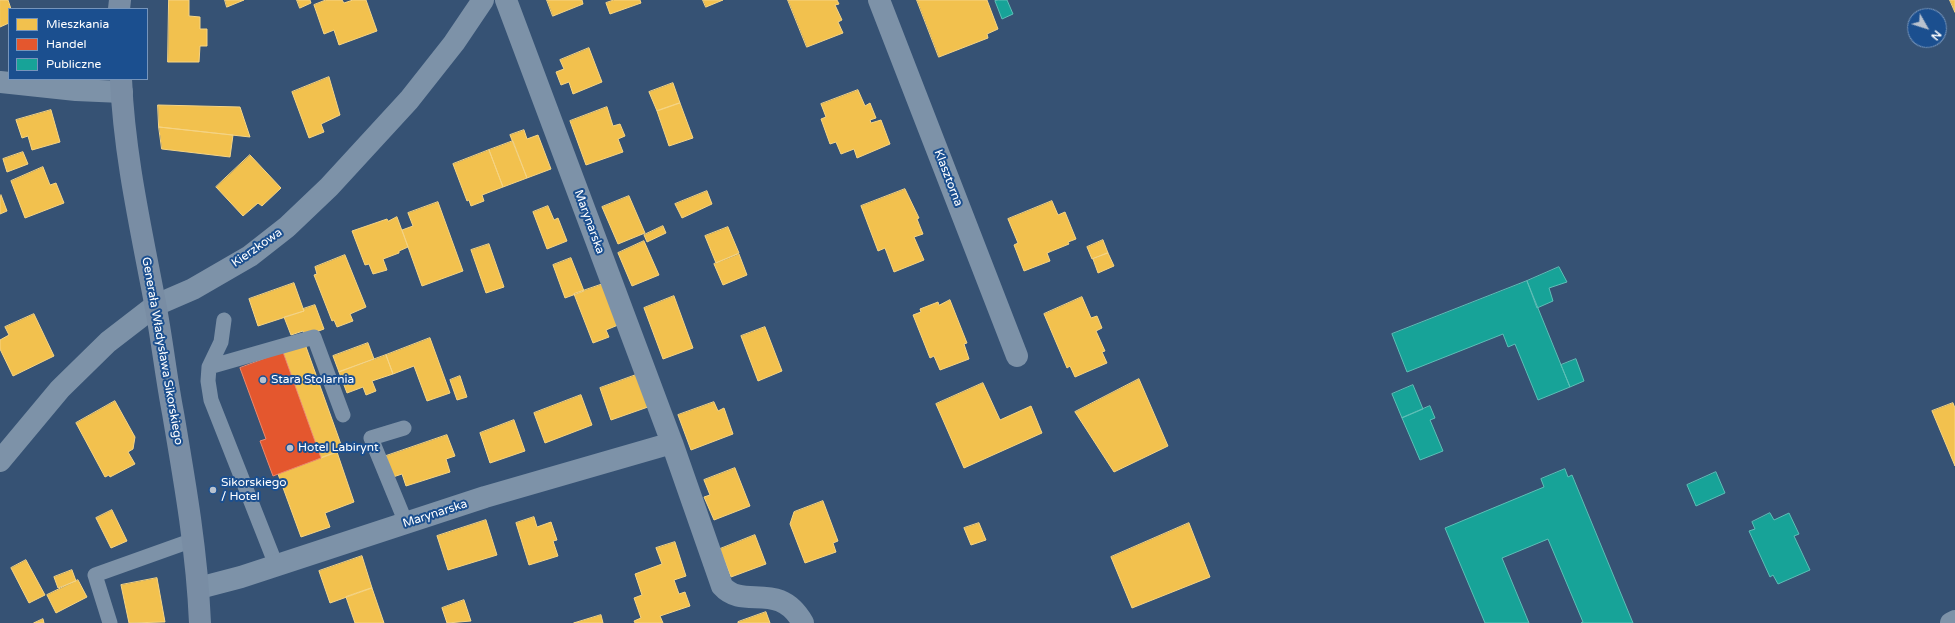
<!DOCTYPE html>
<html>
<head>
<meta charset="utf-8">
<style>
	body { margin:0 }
	#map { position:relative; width:1955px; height:623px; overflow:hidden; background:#365274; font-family:"Varela Round",sans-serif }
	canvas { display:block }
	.legend { position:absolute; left:8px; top:8px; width:140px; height:72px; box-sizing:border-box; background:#1b4f8f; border:1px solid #7695bc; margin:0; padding:5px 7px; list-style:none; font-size:12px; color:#fff }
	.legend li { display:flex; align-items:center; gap:8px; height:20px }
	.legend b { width:20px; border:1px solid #7695bc }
	.north { position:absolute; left:1907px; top:8px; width:40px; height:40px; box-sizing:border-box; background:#1b4f8f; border:1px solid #7695bc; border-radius:50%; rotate:129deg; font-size:11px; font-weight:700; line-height:16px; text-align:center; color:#fff }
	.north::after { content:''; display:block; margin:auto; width:14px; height:18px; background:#b9c2ce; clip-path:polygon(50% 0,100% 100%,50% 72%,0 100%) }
</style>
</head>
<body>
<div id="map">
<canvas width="1955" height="623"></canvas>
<ul class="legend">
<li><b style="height:11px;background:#f2c14e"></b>Mieszkania</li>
<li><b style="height:11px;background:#e4572e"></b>Handel</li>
<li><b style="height:11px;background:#17a398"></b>Publiczne</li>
</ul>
<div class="north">N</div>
</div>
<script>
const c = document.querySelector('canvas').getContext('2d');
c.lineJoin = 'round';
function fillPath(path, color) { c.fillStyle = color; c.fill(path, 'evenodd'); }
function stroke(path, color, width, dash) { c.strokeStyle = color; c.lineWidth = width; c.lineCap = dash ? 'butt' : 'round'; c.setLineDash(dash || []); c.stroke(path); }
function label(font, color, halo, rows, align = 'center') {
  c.font = font + ' "Varela Round",sans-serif'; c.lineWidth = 4; c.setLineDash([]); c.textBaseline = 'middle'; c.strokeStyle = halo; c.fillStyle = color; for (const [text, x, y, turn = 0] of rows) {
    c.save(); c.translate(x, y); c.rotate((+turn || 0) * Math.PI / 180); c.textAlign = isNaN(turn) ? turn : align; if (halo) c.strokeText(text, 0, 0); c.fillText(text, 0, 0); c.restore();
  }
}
const homes = new Path2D(`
	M0,0h8l3,9h-2v14l-9,4z
	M169,0h20v16l11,1v12h7v17h-7l-1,16h-31z
	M225,0h19l-17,7z
	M297,0h13l1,3 -11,5z
	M326,0h16l2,3 9,-3h13l11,31 -38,14 -5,-15 -10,4 -10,-29z
	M547,0h35l1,4 -30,12z
	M614,0h26l1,3 -31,11 -4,-11z
	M703,0h20l-17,7z
	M788,0h49l2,4 -4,1 7,15 -4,2 5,11 -36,14z
	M917,0h70l11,29 -11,5 1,4 -49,19z
	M1950,0h5v12z
	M589,48l13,34 -29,12 -4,-12 -8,3 -5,-13 8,-3 -4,-9z
	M329,77l11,38 -19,9 3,8 -15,6 -17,-46z
	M673,83l7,20 -23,8 -8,-19z
	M858,90l7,16 5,-3 6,15 -6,2 1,3 10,-3 9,24 -33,14 -3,-9 -13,5 -5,-12 -6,2 -9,-25 5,-2 -5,-13z
	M680,103l13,35 -24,8 -12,-35z
	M158,105l82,2 10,30 -91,-10z
	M607,107l6,19 7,-2 5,12 -7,3 5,13 -37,13 -16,-44z
	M51,110l9,32 -28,8 -4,-14 -6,2 -6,-18z
	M159,127l74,8 -3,22 -68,-8z
	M524,130l3,9 11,-4 13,34 -24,9 -17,-43z
	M513,141l14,37 -24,9 -14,-37z
	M489,150l14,37 -21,8 2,6 -13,5 -2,-6 -2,1 -14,-37z
	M23,152l5,12 -21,8 -4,-13z
	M250,155l31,33 -19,18 -4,-3 -15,13 -27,-29z
	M43,167l7,18 6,-2 8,20 -39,15 -14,-37z
	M905,189l14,29 -2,1 6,15 -9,3 10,23 -30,12 -9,-24 -7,3 -17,-45z
	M707,191l5,13 -30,14 -7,-14z
	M1,195l6,16 -7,3v-18z
	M629,196l16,37 -27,11 -16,-37z
	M1052,201l6,14 7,-3 11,27 -8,3 1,2 -22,9 3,8 -26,10 -10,-26 4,-2 -10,-24z
	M438,202l25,69 -41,15 -20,-56 11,-4 -5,-13z
	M548,206l6,14 4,-2 9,23 -20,8 -14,-37z
	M397,217l11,30 -9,4v2l-16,6 4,11 -14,4 -4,-10 -4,1 -13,-34 35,-12 1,2z
	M663,226l3,7 -19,9 -3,-7z
	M728,227l11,26 -23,10 -11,-27z
	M1103,240l5,13 -16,6 -5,-12z
	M644,241l15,34 -27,11 -14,-33z
	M489,244l15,43 -18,6 -15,-43z
	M1108,253l6,13 -16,7 -5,-14z
	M739,254l8,21 -24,10 -9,-21z
	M345,255l21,52 -16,7 3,7 -16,6 -3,-7 -2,1 -18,-46 3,-1 -2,-7z
	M571,258l13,33 -19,7 -12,-33z
	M294,283l10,28 -46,15 -9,-27z
	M603,284l15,41 -12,5 3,7 -16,6 -19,-49z
	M674,296l19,52 -30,11 -19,-51z
	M1082,297l9,21 6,-2 5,12 -6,3 9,20 -3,1 5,11 -32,14 -5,-11 -3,2 -23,-54z
	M950,300l17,43 -3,1 5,15 -29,11 -6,-14 -4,2 -17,-43 8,-3 -1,-3 18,-7 1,3z
	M315,305l9,24 -19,7 -2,-5 -12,4 -7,-18 20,-6 -1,-2z
	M34,314l20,42 -41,20 -13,-27v-9l9,-5 -4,-8z
	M765,327l17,44 -24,10 -17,-45z
	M430,338l20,55 -23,8 -13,-35 -21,8 -7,-19z
	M368,343l6,16 -35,13 -6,-16z
	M305,344l38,106 -22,8 -38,-106z
	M386,355l7,19 -21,7 4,10 -10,4 -3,-8 -16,6 -8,-21z
	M636,375l12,32 -37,13 -11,-32z
	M460,376l7,21 -10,3 -7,-20z
	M1139,379l29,67 -54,26 -39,-60z
	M983,383l17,37 31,-14 11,27 -78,35 -28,-64z
	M581,395l11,30 -47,18 -11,-30z
	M115,401l20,36 -2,12 -5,3 7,12 -25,13 -1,-2 -4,2 -29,-54z
	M714,402l4,9 6,-3 9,26 -42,16 -13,-35z
	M1953,403l2,5v58l-23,-55z
	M514,420l11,31 -35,12 -10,-30z
	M447,435l8,21 -9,3 4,13 -44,14 -4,-12 -9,3 -7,-21z
	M337,452l17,50 -29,11 5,14 -29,10 -23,-63z
	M735,468l15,38 -36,14 -10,-23 6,-2 -6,-15z
	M823,501l15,40 -5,2 3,9 -31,11 -15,-39 4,-12z
	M112,510l15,31 -16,7 -15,-30z
	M534,517l3,10 14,-5 6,18 -4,1 5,15 -29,9 -13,-42z
	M486,520l11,35 -49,15 -11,-34z
	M979,523l7,17 -15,5 -7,-17z
	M1189,523l21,54 -78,31 -21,-51z
	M755,535l11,29 -35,13 -11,-28z
	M675,542l11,34 -12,4 5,14 6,-2 5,14 -30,10 3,7h-28l-1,-2 7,-3 -7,-20 8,-3 -7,-21 27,-10 -6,-16z
	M362,556l10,32 -42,15 -11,-32z
	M26,560l19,35 -16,8 -18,-35z
	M72,570l4,11 -18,7 -4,-11z
	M157,578l8,44 -36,1 -8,-38z
	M78,580l9,17 -31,16 -9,-18z
	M372,588l12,35h-29l-9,-26z
	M464,600l7,21 -24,2 -5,-15z
	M766,612l4,11h-32v-1z
	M601,615l2,8h-29z
	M43,619l1,4h-10z`);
fillPath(homes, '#f2c14e');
stroke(homes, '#f6d483', 1);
const shops = new Path2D(`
	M283,352l38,106 -48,18 -13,-35 6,-2 -26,-71z`);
fillPath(shops, '#e4572e');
stroke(shops, '#ec896d', 1);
const public = new Path2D(`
	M999,0h8l6,14 -11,5 -7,-18z
	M1559,267l8,15 -18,6 4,13 -16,7 -10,-27z
	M1527,281l43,106 -32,13 -23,-56 -7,3 -5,-13 -96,38 -15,-38z
	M1576,359l8,22 -14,6 -9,-22z
	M1413,385l10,24 -21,9 -10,-24z
	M1430,406l5,12 -5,2 13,31 -23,9 -18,-42z
	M1565,469l3,8 4,-2 61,148h-52l2,-1 -35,-83 -46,19 27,65h-44l-40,-95 99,-41 -3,-8z
	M1716,472l9,21 -29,13 -9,-21z
	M1770,513l4,7 15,-7 10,21 -5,2 16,34 -32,14 -5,-9 -3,2 -21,-46 6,-2 -3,-7z`);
fillPath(public, '#17a398');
stroke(public, '#5dbfb7', 1);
stroke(new Path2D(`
	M224,320l-3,22 -12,25 -1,14 3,19 65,165
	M209,367l105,-30 29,78
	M404,428l-33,10 35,85
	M110,623l-15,-48 98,-35`), '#7d92a8', 15);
stroke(new Path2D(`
	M506,0l166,443 50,143c22,25 56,-7 81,37
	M879,0l138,356
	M0,82l76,8 46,2
	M0,461l60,-72 48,-47 48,-37 37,-16 57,-33 37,-29 42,-40 80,-87 45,-57 29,-43
	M199,588l42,-11 244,-80 187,-54
	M1951,623l4,-2`), '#7d92a8', 22);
stroke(new Path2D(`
	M119,9l1,-9
	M121,79c3,75 20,150 34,224 7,36 11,74 18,110 12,70 24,139 27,210`), '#798da4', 22);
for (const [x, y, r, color] of [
	[263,380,4,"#b9c2ce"],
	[290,448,4,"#b9c2ce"],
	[213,490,4,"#b9c2ce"]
]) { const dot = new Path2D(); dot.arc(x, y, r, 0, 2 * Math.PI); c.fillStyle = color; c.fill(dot); stroke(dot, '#1b4f8f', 1.5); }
label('12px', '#fff', '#1b4f8f', [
	["Klasztorna",948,178,69],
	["Marynarska",589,222,70],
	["Kierzkowa",257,248,-35],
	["Generała Władysława Sikorskiego",162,351,80],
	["Marynarska",435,514,-18]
]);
label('12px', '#fff', '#1b4f8f', [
	["Stara Stolarnia",271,380],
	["Hotel Labirynt",298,448],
	["Sikorskiego",221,483],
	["/ Hotel",221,497]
], 'left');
</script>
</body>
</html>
